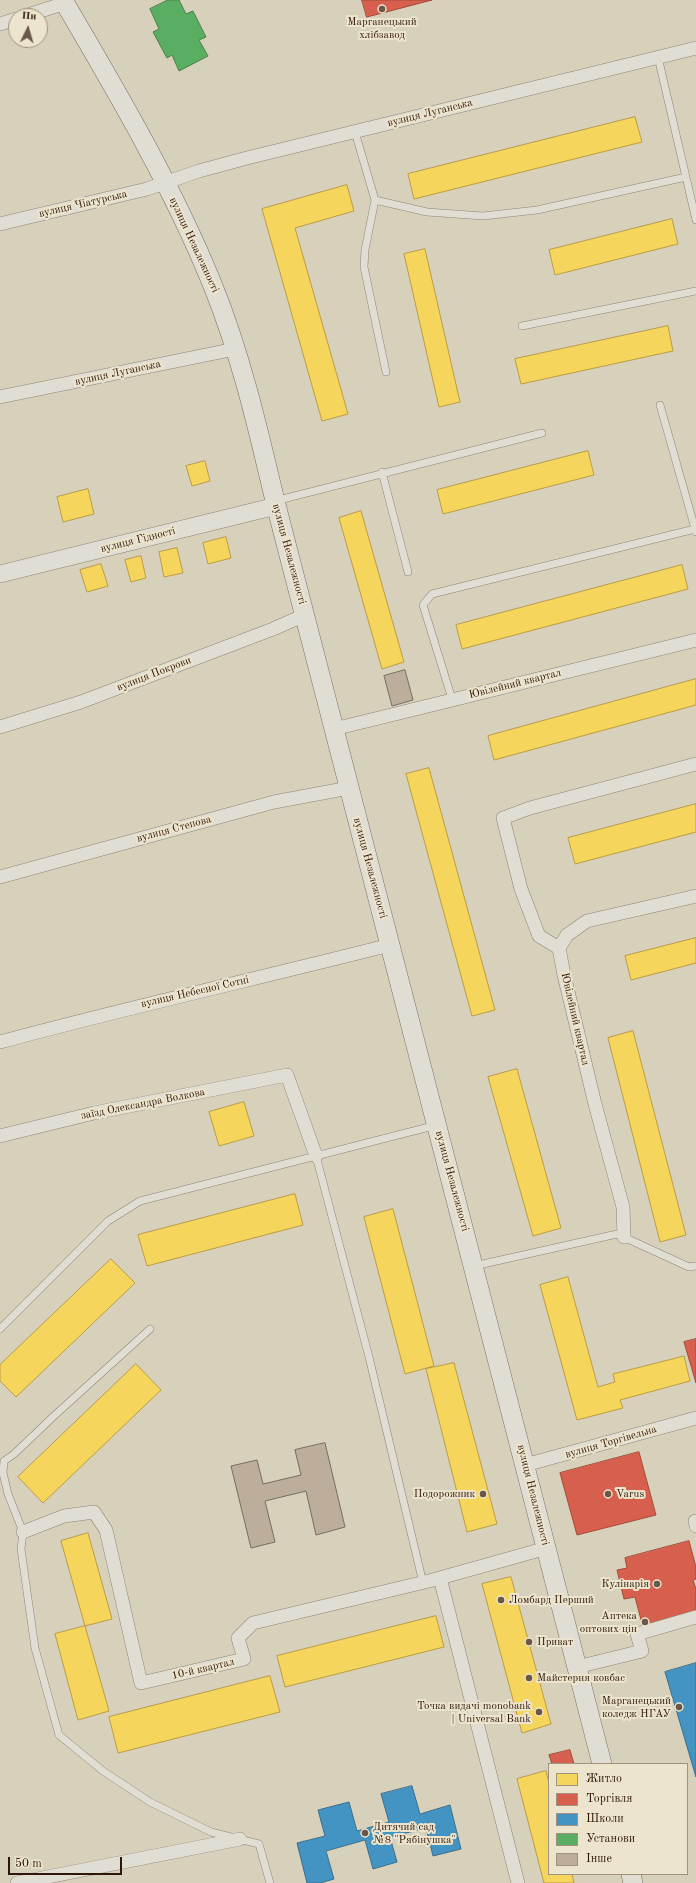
<!DOCTYPE html>
<html>
<head>
<meta charset="utf-8">
<style>
	body { margin:0 }
	#map { position:relative; width:696px; height:1883px; overflow:hidden; background:#d7d0bb; font-family:"Old Standard TT",serif }
	canvas { display:block }
	.legend { position:absolute; left:548px; top:1763px; width:140px; height:112px; box-sizing:border-box; background:#ece4cc; border:1px solid #a0927f; margin:0; padding:5px 7px; list-style:none; font-size:12px; color:#2f160b }
	.legend li { display:flex; align-items:center; gap:8px; height:20px }
	.legend b { width:20px; border:1px solid #a0927f }
	.north { position:absolute; left:8px; top:8px; width:40px; height:40px; box-sizing:border-box; background:#ece4cc; border:1px solid #a0927f; border-radius:50%; rotate:5deg; font-size:11px; font-weight:700; line-height:16px; text-align:center; color:#2f160b }
	.north::after { content:''; display:block; margin:auto; width:14px; height:18px; background:#6a5749; clip-path:polygon(50% 0,100% 100%,50% 72%,0 100%) }
	.scale { position:absolute; left:8px; top:1857px; width:114px; height:18px; box-sizing:border-box; border:2px solid #2f160b; border-top:0; padding-left:5px; font-size:12px; line-height:14px; white-space:nowrap; color:#2f160b; -webkit-text-stroke:3px #ece4cc; paint-order:stroke }
</style>
</head>
<body>
<div id="map">
<canvas width="696" height="1883"></canvas>
<ul class="legend">
<li><b style="height:11px;background:#f6d55c"></b>Житло</li>
<li><b style="height:11px;background:#d6604d"></b>Торгівля</li>
<li><b style="height:11px;background:#4393c3"></b>Школи</li>
<li><b style="height:11px;background:#5aae61"></b>Установи</li>
<li><b style="height:11px;background:#bdae9c"></b>Інше</li>
</ul>
<div class="north">Пн</div>
<div class="scale">50 m</div>
</div>
<script>
const c = document.querySelector('canvas').getContext('2d');
c.lineJoin = 'round';
function fillPath(path, color) { c.fillStyle = color; c.fill(path, 'evenodd'); }
function stroke(path, color, width, dash) { c.strokeStyle = color; c.lineWidth = width; c.lineCap = dash ? 'butt' : 'round'; c.setLineDash(dash || []); c.stroke(path); }
function label(font, color, halo, rows, align = 'center') {
  c.font = font + ' "Old Standard TT",serif'; c.lineWidth = 4; c.setLineDash([]); c.textBaseline = 'middle'; c.strokeStyle = halo; c.fillStyle = color; for (const [text, x, y, turn = 0] of rows) {
    c.save(); c.translate(x, y); c.rotate((+turn || 0) * Math.PI / 180); c.textAlign = isNaN(turn) ? turn : align; if (halo) c.strokeText(text, 0, 0); c.fillText(text, 0, 0); c.restore();
  }
}
const homes = new Path2D(`
	M635,117l7,25 -228,57 -6,-25z
	M347,185l7,26 -59,17 53,186 -26,7 -60,-212z
	M672,219l6,25 -123,31 -6,-25z
	M425,249l35,153 -21,5 -35,-153z
	M668,326l5,25 -152,33 -6,-25z
	M588,451l6,24 -151,39 -6,-24z
	M205,461l5,20 -18,5 -6,-20z
	M88,489l6,25 -31,8 -6,-25z
	M361,511l43,151 -22,7 -43,-151z
	M226,537l5,21 -23,6 -5,-21z
	M177,548l6,25 -19,4 -5,-25z
	M141,556l5,22 -15,4 -6,-22z
	M101,564l7,22 -21,6 -7,-22z
	M682,565l6,24 -226,60 -6,-24z
	M696,679v26l-202,55 -6,-24z
	M429,768l66,242 -23,6 -66,-242z
	M696,804v28l-121,32 -7,-26z
	M696,938v25l-65,17 -6,-24z
	M633,1031l53,204 -26,7 -52,-204z
	M517,1069l44,159 -28,8 -45,-159z
	M244,1102l10,34 -35,10 -10,-34z
	M295,1194l8,31 -156,41 -9,-31z
	M393,1209l41,157 -29,8 -41,-157z
	M111,1259l24,24 -119,114 -16,-16v-16z
	M568,1277l30,110 17,-5 -2,-8 71,-18 6,25 -70,19 3,8 -46,12 -37,-135z
	M454,1363l43,161 -30,8 -41,-163z
	M136,1364l25,26 -118,113 -25,-26z
	M88,1533l24,86 -27,7 -24,-85z
	M511,1577l40,147 -29,9 -40,-149z
	M436,1616l8,31 -159,40 -8,-31z
	M85,1626l24,85 -31,9 -23,-86z
	M270,1676l10,36 -162,41 -9,-36z
	M546,1771l3,12v91h23l2,9h-30l-27,-104z`);
fillPath(homes, '#f6d55c');
stroke(homes, '#ba9c44', 1);
const shops = new Path2D(`
	M362,0h70l-65,17z
	M696,1339v44l-12,-41z
	M639,1452l17,63 -79,20 -17,-62z
	M689,1541l7,26v12l-3,1 3,9v23l-53,15 -8,-30 -11,2 -7,-29 10,-2 -2,-10z
	M570,1750l4,14h-22l-3,-9z`);
fillPath(shops, '#d6604d');
stroke(shops, '#a44a39', 1);
const schools = new Path2D(`
	M696,1663v114l-31,-105z
	M412,1786l8,28 30,-9 11,44 -28,7 -7,-28 -36,9 7,25 -24,7 -8,-29 -39,11 8,28 -14,4h-13l-10,-40 28,-7 -7,-26 31,-8 8,29 32,-9 -8,-28z`);
fillPath(schools, '#4393c3');
stroke(schools, '#3d6e8c', 1);
const public = new Path2D(`
	M168,0h11l7,14 7,-3 13,26 -7,3 9,16 -29,15 -7,-16 -5,3 -14,-26 6,-3 -9,-20z`);
fillPath(public, '#5aae61');
stroke(public, '#4d8047', 1);
const building = new Path2D(`
	M405,670l8,30 -21,6 -8,-30z
	M325,1443l20,84 -29,8 -10,-44 -41,10 10,41 -24,6 -20,-82 26,-6 6,24 38,-9 -6,-25z`);
fillPath(building, '#bdae9c');
stroke(building, '#746c61', 1);
const service = new Path2D(`
	M658,57l38,163
	M355,132l20,68 -10,50 -1,17 22,105
	M375,200l52,12 56,4 54,-6 149,-33
	M522,326l174,-35
	M660,405l36,127
	M382,472l26,100
	M275,501l267,-68
	M452,699l-29,-94 9,-11 263,-65
	M316,1156l53,201 54,226
	M474,1266l143,-32 72,33 7,-1
	M0,1329l108,-108 32,-20 297,-76
	M150,1329l-95,86 -41,39 -10,7 -1,12 5,21 15,38 -2,17 14,99 24,87 44,36 47,31 61,30 48,12 11,39`);
const minor = new Path2D(`
	M25,16l40,-13
	M0,24l16,-5
	M0,224l147,-35 52,-18 48,-13 449,-110
	M0,397l235,-48
	M0,727l81,-25 192,-73 32,-14
	M334,729l362,-89
	M0,877l274,-75 75,-14
	M559,948l-20,-12 -18,-47 -18,-71 27,-10 166,-44
	M0,1042c130,-35 260,-64 390,-97
	M0,1136l94,-23 193,-38 29,81
	M624,1237l-1,-30 -28,-103 -31,-129 -5,-27 8,-13 20,-14 109,-25
	M525,1465l171,-47
	M695,1521l1,5
	M23,1532l41,-16 30,-4 12,18 35,153 103,-24 -6,-21 15,-15 176,-42 118,-33
	M440,1578l78,305
	M577,1667l65,-16 -5,-17 59,-17
	M17,1883l223,-44`);
const tertiary = new Path2D(`
	M0,574l276,-68`);
const secondary = new Path2D(`
	M63,0c54,92 110,187 150,286 28,69 45,143 62,215l327,1263
	M631,1874l2,9`);
stroke(service, '#8c8578', 8);
stroke(minor, '#8c8578', 14);
stroke(tertiary, '#8c8578', 18);
stroke(secondary, '#746c61', 20);
stroke(service, '#e0ddd2', 7);
stroke(minor, '#e0ddd2', 13);
stroke(tertiary, '#e0ddd2', 17);
stroke(secondary, '#e0ddd2', 19);
for (const [x, y, r, color] of [
	[382,9,4,"#6a5749"],
	[483,1494,4,"#6a5749"],
	[608,1494,4,"#6a5749"],
	[657,1584,4,"#6a5749"],
	[501,1600,4,"#6a5749"],
	[645,1622,4,"#6a5749"],
	[529,1642,4,"#6a5749"],
	[529,1678,4,"#6a5749"],
	[679,1707,4,"#6a5749"],
	[539,1712,4,"#6a5749"],
	[365,1833,4,"#6a5749"]
]) { const dot = new Path2D(); dot.arc(x, y, r, 0, 2 * Math.PI); c.fillStyle = color; c.fill(dot); stroke(dot, '#ece4cc', 1.5); }
label('11px', '#2f160b', '#ece4cc', [
	["Марганецький",382,22,"center"],
	["хлібзавод",382,35,"center"],
	["Подорожник",475,1494],
	["Varus",616,1494,"left"],
	["Кулінарія",649,1584],
	["Ломбард Перший",509,1600,"left"],
	["Аптека",637,1616],
	["оптових цін",637,1629],
	["Приват",537,1642,"left"],
	["Майстерня ковбас",537,1678,"left"],
	["Марганецький",671,1701],
	["коледж НГАУ",671,1714],
	["Точка видачі monobank",531,1706],
	["| Universal Bank",531,1719],
	["Дитячий сад",373,1827,"left"],
	["№8 \"Рябінушка\"",373,1840,"left"]
], 'right');
label('11px', '#2f160b', '#ece4cc', [
	["вулиця Луганська",430,113,-14],
	["вулиця Чіатурська",83,204,-13],
	["вулиця Незалежності",194,245,65],
	["вулиця Луганська",118,373,-12],
	["вулиця Гідності",138,540,-14],
	["вулиця Незалежності",289,554,75],
	["вулиця Покрови",154,674,-21],
	["Ювілейний квартал",515,684,-14],
	["вулиця Степова",174,829,-15],
	["вулиця Незалежності",370,868,75],
	["вулиця Небесної Сотні",195,992,-13],
	["Ювілейний квартал",575,1019,77],
	["заїзд Олександра Волкова",143,1104,-11],
	["вулиця Незалежності",452,1181,75],
	["вулиця Торгівельна",611,1442,-16],
	["вулиця Незалежності",533,1495,76],
	["10-й квартал",203,1669,-13]
]);
</script>
</body>
</html>
